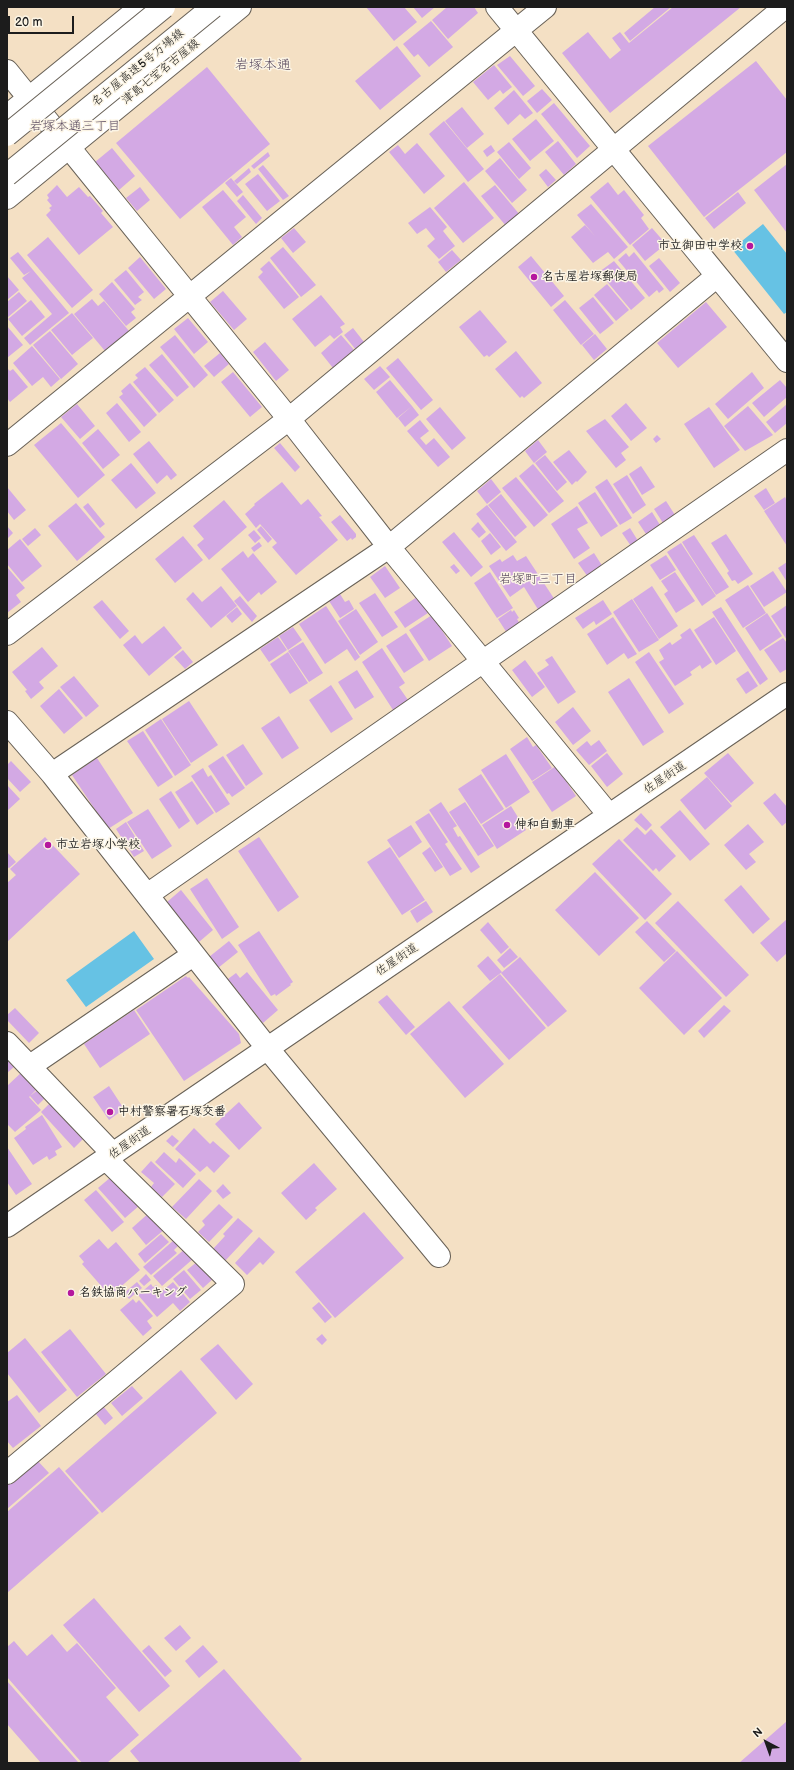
<!DOCTYPE html>
<html>
<head>
<meta charset="utf-8">
<style>
	body { margin:0 }
	#map { position:relative; width:794px; height:1770px; overflow:hidden; background:#f4e0c4; font-family:"Balsamiq Sans",sans-serif }
	canvas { display:block }
	.frame { position:absolute; inset:0; border:8px solid #1c1c1c; pointer-events:none }
	.north { position:absolute; left:746px; top:1722px; width:40px; height:40px; -webkit-text-stroke:3px #fcf5e5; paint-order:stroke; rotate:319deg; font-size:11px; font-weight:700; line-height:16px; text-align:center; color:#1c1c1c }
	.north::after { content:''; display:block; margin:auto; width:14px; height:18px; background:#1c1c1c; clip-path:polygon(50% 0,100% 100%,50% 72%,0 100%) }
	.scale { position:absolute; left:8px; top:16px; width:66px; height:18px; box-sizing:border-box; border:2px solid #1c1c1c; border-top:0; padding-left:5px; font-size:12px; line-height:14px; white-space:nowrap; color:#1c1c1c; -webkit-text-stroke:3px #fcf5e5; paint-order:stroke }
</style>
</head>
<body>
<div id="map">
<canvas width="794" height="1770"></canvas>
<div class="frame"></div>
<div class="north">N</div>
<div class="scale">20 m</div>
</div>
<script>
const c = document.querySelector('canvas').getContext('2d');
c.lineJoin = 'round';
function fillPath(path, color) { c.fillStyle = color; c.fill(path, 'evenodd'); }
function stroke(path, color, width, dash) { c.strokeStyle = color; c.lineWidth = width; c.lineCap = dash ? 'butt' : 'round'; c.setLineDash(dash || []); c.stroke(path); }
function label(font, color, halo, rows, align = 'center') {
  c.font = font + ' "Balsamiq Sans","Klee One",sans-serif'; c.lineWidth = 3; c.setLineDash([]); c.textBaseline = 'middle'; c.strokeStyle = halo; c.fillStyle = color; for (const [text, x, y, turn = 0] of rows) {
    c.save(); c.translate(x, y); c.rotate((+turn || 0) * Math.PI / 180); c.textAlign = isNaN(turn) ? turn : align; if (halo) c.strokeText(text, 0, 0); c.fillText(text, 0, 0); c.restore();
  }
}
fillPath(new Path2D(`
	M763,224l24,30v58l-3,2 -52,-65z
	M134,931l20,28 -68,48 -20,-27z`), '#66c2e4');
fillPath(new Path2D(`
	M366,7h38l13,15 -23,19z
	M413,7h22l-13,11z
	M447,7h27l4,6 -30,26 -16,-19z
	M655,7h16l-41,34 -6,-8z
	M673,7h68l-131,106 -48,-60 26,-21 22,27 11,-9 -9,-12 8,-6 9,11z
	M431,21l22,26 -24,20 -11,-13 -4,3 -11,-13z
	M397,46l24,30 -41,34 -25,-29z
	M510,56l25,30 -12,10 -26,-31z
	M756,61l31,39v52l-83,65 -56,-71z
	M494,65l18,22 -9,7 -3,-4 -12,10 -15,-18z
	M207,67l63,77 -90,75 -64,-76z
	M542,89l10,11 -15,13 -10,-12z
	M514,90l19,23 -8,6 -5,-5 -12,11 -14,-17z
	M554,103l36,43 -13,12 -36,-44z
	M462,107l22,27 -17,14 -22,-27z
	M536,119l18,22 -24,20 -18,-22z
	M444,121l40,48 -16,13 -39,-48z
	M558,141l18,23 -12,11 -19,-23z
	M509,142l22,26 -12,11 -22,-27z
	M417,143l28,33 -21,18 -35,-42 9,-7 7,9z
	M491,145l4,6 -8,6 -4,-6z
	M112,148l23,28 -16,14 -24,-28z
	M268,152l2,4 -16,13 -3,-3z
	M500,158l27,32 -15,13 -27,-32z
	M787,164v69l-33,-43z
	M263,165l26,31 -6,4 -25,-31z
	M249,168l2,4 -14,12 -3,-3z
	M546,169l10,11 -8,7 -9,-12z
	M258,174l22,27 -13,10 -22,-27z
	M231,178l12,14 -6,5 -12,-14z
	M464,182l30,36 -31,25 -29,-35z
	M608,182l10,13 6,-5 20,25 -3,3 8,11 -19,16 -40,-48z
	M57,185l10,12 12,-10 9,10 2,-1 13,15 -2,2 12,14 -34,28 -33,-40 5,-5 -2,-2 3,-2 -5,-6 2,-2 -2,-3z
	M495,185l25,30 -14,11 -25,-30z
	M140,187l10,13 -13,11 -11,-13z
	M223,190l23,27 -12,10 8,10 -9,8 -31,-38z
	M738,192l8,11 -32,26 -9,-11z
	M243,195l19,23 -6,6 -19,-23z
	M591,204l37,43 -14,12 -6,-7 -15,11 -22,-26 14,-12 10,11 -18,-21z
	M430,207l17,20 -4,4 12,15 -16,13 -12,-13 8,-7 -9,-11 -9,6 -9,-11z
	M294,228l12,14 -13,11 -12,-15z
	M652,228l14,16 -21,17 -13,-16z
	M48,237l45,53 -21,18 -45,-53z
	M283,247l33,38 -15,12 -31,-39z
	M452,250l9,10 -15,12 -8,-10z
	M18,252l51,61 -39,32 -6,-7 28,-24 -30,-36 9,-7 -7,4 -14,-17z
	M634,252l30,37 -5,4 -2,-3 -8,7 -31,-37 8,-7 3,4z
	M531,256l33,40 -13,11 -33,-40z
	M140,257l26,32 -12,10 -26,-31z
	M659,258l21,25 -10,9 -21,-26z
	M269,261l30,36 -15,12 -26,-32 5,-5 -3,-3z
	M614,261l31,37 -14,12 -32,-38z
	M126,270l18,22 -6,5 4,3 -7,5 -21,-25z
	M7,276l12,14 -12,10z
	M112,282l23,27 -4,3 5,6 -10,8 -27,-32z
	M607,284l22,26 -13,11 -22,-26z
	M223,291l24,28 -13,11 -24,-28z
	M19,292l8,9 -20,17v-16z
	M321,295l24,29 -5,3 3,5 -9,7 -4,-4 -15,12 -23,-28z
	M593,297l21,26 -14,11 -21,-26z
	M92,299l6,7 6,-5 25,30 -24,20 -31,-37z
	M31,300l14,17 -23,19 -14,-17z
	M565,300l29,34 -13,11 -28,-35z
	M706,302l21,25 -49,41 -21,-25z
	M480,310l27,32 -18,15 -2,-2 -3,2 -25,-30z
	M72,313l21,25 -21,17 -21,-25z
	M188,318l20,24 -14,12 -20,-25z
	M7,326l16,19 -16,13z
	M353,328l11,14 -8,8 -12,-15z
	M50,331l28,33 -17,15 -28,-34z
	M595,334l12,15 -13,11 -12,-15z
	M175,335l33,40 -14,13 -34,-41z
	M341,335l13,15 -21,18 -12,-15z
	M265,342l24,28 -13,11 -23,-29z
	M32,346l28,33 -9,8 -8,-10 -11,9 -19,-23z
	M516,351l26,32 -18,15 -2,-2 -2,2 -25,-29z
	M220,353l9,11 -15,13 -10,-11z
	M162,354l27,33 -12,10 -28,-32z
	M398,358l35,42 -12,10 -35,-42z
	M380,366l10,11 -16,13 -10,-11z
	M145,367l29,33 -15,13 -26,-31 5,-4 -3,-3z
	M7,368l3,3 3,-2 15,18 -18,15 -3,-4z
	M233,372l29,35 -12,10 -29,-35z
	M752,372l12,16 -36,31 -13,-15z
	M390,380l22,26 -15,12 -21,-26z
	M780,380l7,8v9l-23,20 -12,-14z
	M130,383l27,32 -13,12 -25,-30 4,-3 -2,-3z
	M117,403l24,29 -12,10 -23,-29z
	M626,403l21,25 -16,13 -20,-25z
	M77,404l18,22 -15,13 -19,-22z
	M787,404v19l-12,10 -9,-11z
	M412,406l7,9 -14,12 -7,-9z
	M748,406l25,29 -28,16 -21,-25z
	M440,407l26,31 -14,12 -26,-31z
	M709,407l31,43 -26,18 -30,-44z
	M605,419l24,28 -8,6 5,7 -10,8 -30,-37z
	M420,420l9,11 -9,7 6,7 8,-7 16,19 -12,10 -31,-36z
	M61,423l44,52 -27,23 -44,-53z
	M98,429l22,26 -17,14 -21,-26z
	M657,435l4,4 -5,4 -3,-4z
	M538,440l9,12 -13,11 -9,-12z
	M149,441l28,34 -6,5 -4,-5 -10,9 -24,-30z
	M280,443l20,24 -5,5 -21,-24z
	M569,450l18,22 -10,10 -1,-1 -4,4 -19,-23z
	M545,455l22,27 -10,9 -22,-28z
	M131,463l25,30 -20,16 -25,-29z
	M533,464l31,37 -15,12 -30,-37z
	M641,466l14,21 -13,8 -13,-21z
	M627,475l19,30 -13,9 -20,-30z
	M516,477l32,38 -14,12 -32,-39z
	M491,479l10,13 -14,12 -10,-13z
	M607,479l25,39 -12,7 -25,-38z
	M282,482l19,23 7,-6 14,17 -3,1 19,23 -42,35 -24,-28 5,-4 -17,-19 -4,4 -11,-14 10,-9 -1,-1z
	M7,487l19,23 -12,10 -7,-9z
	M766,488l9,15 -11,7 -10,-14z
	M595,492l23,34 -17,11 -23,-34z
	M501,494l26,33 -12,10 -27,-32z
	M785,497l2,4v45l-23,-35z
	M224,500l23,27 -38,33 -12,-15 7,-6 -11,-13z
	M666,501l9,14 -12,8 -9,-14z
	M76,503l29,34 -28,24 -29,-35z
	M88,503l17,21 -5,4 -17,-21z
	M487,505l30,37 -11,9 -30,-37z
	M577,506l11,17 -11,6 13,19 -16,11 -23,-35z
	M652,512l8,13 -14,9 -8,-12z
	M340,515l16,19v3l-4,3 -1,-2 -4,3 -16,-19z
	M478,522l8,10 -7,6 -8,-9z
	M7,526l6,7 -6,6z
	M261,526l11,13 -4,4 -11,-13z
	M35,528l6,7 -13,11 -6,-7z
	M630,528l10,16 -7,5 -11,-16z
	M254,530l7,8 -6,5 -7,-8z
	M454,532l29,35 -12,10 -29,-35z
	M490,533l11,14 -10,8 -10,-14z
	M726,534l27,40 -15,10 -3,-4 -3,1 -5,-8 2,-2 -18,-28z
	M694,535l35,52 -13,8 -26,-40 8,-5 -8,5 -8,-13z
	M183,536l20,24 -28,23 -20,-24z
	M20,539l22,27 -20,16 -15,-18v-14z
	M259,542l3,4 -8,6 -3,-4z
	M681,543l35,53 -14,10 -35,-54z
	M243,551l5,7 5,-5 24,29 -16,13 -2,-3 -11,10 -27,-33z
	M594,553l9,14 -15,10 -10,-14z
	M513,555l4,6 9,-5 29,44 -16,11 -15,-24 -14,10 -21,-31 11,-7 2,3z
	M666,555l10,15 -16,10 -10,-15z
	M787,562v20l-9,-14z
	M454,564l6,7 -4,3 -6,-7z
	M385,566l15,22 -15,10 -15,-21z
	M7,567l18,21 -9,7 5,7 -14,11z
	M773,571l14,21 -23,15 -14,-21z
	M490,572l23,36 -16,10 -23,-35z
	M675,572l20,29 -19,12 -12,-19 4,-3 -7,-10z
	M748,585l18,28 -23,15 -18,-28z
	M221,586l16,20 -26,22 -25,-29 7,-7 9,10z
	M652,586l26,40 -19,13 -26,-40z
	M375,593l23,34 -16,10 -23,-34z
	M340,594l5,8 4,-2 5,9 -14,9 -11,-17z
	M240,596l17,20 -5,6 -18,-21z
	M417,597l11,16 -23,15 -11,-16z
	M632,599l27,41 -20,12 -26,-40z
	M102,600l27,31 -9,8 -27,-32z
	M603,600l9,14 -16,11 -2,-4 -11,8 -8,-11z
	M787,605v35l-16,-24z
	M326,606l34,51 -5,4 -8,-12 -22,15 -26,-40z
	M237,607l5,7 -10,9 -6,-7z
	M721,607l47,72 -8,6 -48,-73z
	M356,609l22,33 -18,13 -22,-34z
	M511,610l1,2 2,-2 5,8 -2,1 3,5 -13,9 -9,-14z
	M767,613l15,23 -22,15 -15,-23z
	M432,615l20,31 -23,15 -20,-31z
	M613,617l24,37 -9,5 -4,-6 -17,12 -20,-31z
	M714,617l22,34 -20,14 -22,-35z
	M164,626l18,22 -33,28 -26,-31 12,-10 7,9z
	M293,627l9,13 -14,10 -9,-14z
	M690,628l22,34 -10,7 -2,-4 -10,7 2,3 -17,11 -16,-24 5,-3 -5,-9 11,-8 2,3 10,-7 -2,-3z
	M406,633l18,27 -20,13 -18,-27z
	M278,637l9,13 -18,12 -9,-13z
	M783,638l4,5v26l-7,4 -16,-23z
	M303,642l20,31 -14,9 -21,-31z
	M42,647l16,19 -19,16 5,6 -13,11 -6,-8 2,-1 -15,-18z
	M382,648l23,35 -6,4 9,13 -15,10 -31,-48z
	M183,650l10,12 -8,7 -11,-12z
	M288,652l20,31 -18,11 -20,-30z
	M649,652l35,52 -15,10 -34,-52z
	M552,656l24,36 -18,12 -21,-31 12,-8 -4,-5z
	M525,660l20,27 -13,10 -20,-27z
	M357,670l17,27 -19,12 -17,-27z
	M748,671l10,15 -12,8 -10,-15z
	M74,676l25,30 -13,11 -26,-30z
	M629,678l35,54 -21,14 -35,-54z
	M331,685l22,34 -22,14 -22,-33z
	M59,689l24,29 -19,16 -24,-28z
	M189,701l29,44 -27,18 -29,-44z
	M573,707l18,24 -18,14 -18,-23z
	M279,716l20,32 -17,11 -21,-31z
	M161,719l30,46 -16,11 -30,-46z
	M143,731l30,46 -15,10 -31,-46z
	M527,737l6,10 3,-2 16,23 -20,13 -22,-32z
	M599,740l8,11 -18,14 -13,-15 11,-9 4,5z
	M243,744l20,30 -17,12 -20,-31z
	M607,753l16,21 -16,13 -16,-21z
	M728,753l26,30 -23,20 -27,-30z
	M506,754l24,38 -24,16 -25,-38z
	M223,756l22,32 -13,9 -3,-4 -2,1 -19,-28z
	M97,758l36,55 -25,16 -36,-54z
	M11,761l20,21 -11,10 -13,-14v-13z
	M556,766l20,30 -24,16 -20,-30z
	M203,768l5,9 3,-2 19,29 -14,9 -25,-37z
	M481,774l23,35 -23,15 -23,-35z
	M707,777l25,29 -27,24 -25,-30z
	M192,781l22,32 -17,12 -22,-33z
	M7,785l13,14 -13,12z
	M171,791l19,30 -11,8 -20,-30z
	M775,793l12,14v15l-5,4 -19,-23z
	M441,802l16,24 -4,2 5,9 2,-1 20,31 -9,6 -42,-63z
	M465,802l29,44 -16,10 -29,-44z
	M511,806l15,24 -29,19 -15,-24z
	M148,809l24,37 -20,13 -25,-37z
	M680,810l30,34 -20,17 -30,-34z
	M429,813l19,29 -3,2 17,25 -12,7 -35,-54z
	M641,813l11,12 -6,6 -12,-11z
	M126,822l18,29 -10,6 -18,-28z
	M748,824l16,18 -15,12 7,8 -10,8 -22,-25z
	M411,825l11,17 -23,16 -12,-18z
	M637,827l8,8 6,-6 25,27 -17,16 -3,-4 -3,3 -30,-31z
	M45,837l35,37 -73,68v-59l9,-8 -6,-6z
	M259,837l40,60 -21,15 -40,-61z
	M619,839l53,55 -27,26 -53,-56z
	M390,847l35,53 -23,15 -35,-53z
	M430,847l13,20 -8,5 -13,-19z
	M7,852l9,10 -7,6 -2,-1z
	M595,872l44,46 -40,38 -44,-46z
	M207,878l32,49 -17,12 -32,-50z
	M741,885l29,34 -17,15 -29,-34z
	M181,890l32,40 -14,12 -32,-40z
	M426,901l7,11 -16,11 -7,-12z
	M678,901l71,74 -23,22 -71,-74z
	M787,919v34l-10,9 -17,-19z
	M647,921l29,30 -12,11 -29,-30z
	M488,922l21,25 -8,7 -21,-24z
	M259,931l34,51 -3,2 1,1 -15,11 -1,-2 -4,2 -33,-51z
	M229,941l9,11 -20,16 -9,-11z
	M510,948l8,9 -14,11 -7,-8z
	M677,951l45,47 -38,37 -45,-47z
	M488,956l14,16 -12,9 -13,-15z
	M520,957l47,54 -19,16 -47,-54z
	M247,972l31,38 -15,13 -35,-44 8,-6 4,5z
	M500,974l46,54 -37,32 -47,-53z
	M186,976l2,2 1,-1 50,57 2,9 -57,38 -48,-71z
	M387,995l28,32 -9,8 -28,-33z
	M449,1001l55,63 -39,34 -55,-64z
	M724,1005l7,6 -27,27 -6,-7z
	M15,1008l24,25 -10,10 -22,-23v-5z
	M134,1010l16,24 -50,34 -16,-24z
	M7,1059l7,8 -7,6z
	M23,1071l15,17 -9,9 12,13 -26,22 -8,-8v-38z
	M109,1086l15,23 -15,11 -16,-23z
	M39,1089l7,8 -8,8 -8,-9z
	M51,1102l33,36 -10,10 -33,-36z
	M239,1102l23,26 -23,22 -24,-26z
	M42,1115l20,32 -7,4 2,4 -8,5 -2,-4 -14,9 -19,-27 12,-9 -1,-2z
	M194,1128l16,16 3,-3 17,15 -16,17 -7,-7 -7,6 -25,-23z
	M172,1135l7,6 -6,6 -7,-6z
	M7,1147l25,37 -16,11 -9,-13z
	M164,1152l12,11 3,-5 17,16 -13,14 -28,-26z
	M151,1161l24,23 -13,13 -11,-10 3,-4 -13,-11z
	M314,1163l23,26 -22,19 2,2 -11,10 -25,-27z
	M111,1177l29,28 -15,13 -27,-30z
	M199,1179l13,12 -26,28 -14,-12z
	M223,1184l8,9 -8,6 -7,-8z
	M96,1190l28,32 -12,10 -28,-32z
	M219,1204l14,13 -24,25 -11,-10 7,-7 -3,-4z
	M150,1212l15,17 -19,16 -14,-17z
	M364,1212l40,46 -69,60 -40,-46z
	M238,1218l15,13 -28,30 -12,-12 12,-13 -2,-2z
	M161,1234l8,8 -24,21 -7,-9z
	M259,1237l16,15 -12,13 -3,-3 -13,13 -12,-12z
	M99,1239l9,10 8,-7 24,28 -30,26 -28,-32 2,-2 -5,-6z
	M174,1240l4,6 -4,4 3,3 -26,22 -8,-8z
	M186,1248l8,10 -32,28 -9,-10z
	M198,1261l15,18 -10,9 -16,-18z
	M184,1270l17,20 -11,9 -17,-20z
	M146,1274l5,6 -7,6 -5,-5z
	M137,1282l5,6 -13,11 -5,-6z
	M173,1282l17,20 -10,9 -7,-8 -16,14 -19,-22 13,-11 2,3 3,-2 6,6z
	M133,1299l3,4 3,-3 14,16 -6,5 5,7 -9,8 -23,-26z
	M319,1302l13,15 -7,6 -13,-15z
	M70,1329l36,45 -29,23 -36,-45z
	M322,1334l5,6 -5,5 -6,-6z
	M25,1338l42,52 -28,23 -32,-40v-20z
	M218,1344l35,40 -17,16 -36,-41z
	M181,1370l36,43 -115,100 -37,-42z
	M132,1386l11,12 -21,18 -11,-13z
	M17,1395l24,31 -28,22 -6,-7v-39z
	M103,1406l10,12 -8,7 -10,-12z
	M36,1459l13,14 -42,36v-24z
	M59,1467l40,46 -92,80v-81z
	M94,1598l76,88 -31,26 -76,-87z
	M180,1625l11,13 -15,13 -12,-13z
	M52,1634l15,18 10,-9 39,45 -10,9 33,38 -32,28h-25l-75,-86 1,-5 -1,-25 7,-6 13,15z
	M149,1645l23,26 -7,6 -23,-26z
	M203,1645l15,17 -19,16 -14,-17z
	M224,1669l78,90 -4,4h-158l-10,-12z
	M7,1681l71,81 -1,1h-36l-34,-39z
	M787,1721v42h-48z`), '#d3a9e4');
const minor = new Path2D(`
	M497,7l290,354
	M7,71l282,348 100,128 220,268
	M7,445l538,-438
	M7,634l282,-215 496,-412
	M7,722l45,52 216,275 171,207
	M52,774l337,-227 328,-271
	M147,895l640,-445
	M7,1043l106,111
	M30,1066l163,-111
	M7,1226l780,-532
	M7,1473l226,-189 -127,-125`);
const major = new Path2D(`
	M7,116l134,-109
	M7,198l233,-191`);
stroke(minor, '#686157', 24);
stroke(major, '#686157', 24);
stroke(minor, '#fff', 22);
stroke(major, '#fff', 22);
const highwayBridge = new Path2D(`
	M7,135l157,-128
	M7,175l206,-168`);
stroke(highwayBridge, '#686157', 24, []);
stroke(highwayBridge, '#fff', 22);
for (const [x, y, r, color] of [
	[750,246,4,"#b5179e"],
	[534,277,4,"#b5179e"],
	[507,825,4,"#b5179e"],
	[48,845,4,"#b5179e"],
	[110,1112,4,"#b5179e"],
	[71,1293,4,"#b5179e"]
]) { const dot = new Path2D(); dot.arc(x, y, r, 0, 2 * Math.PI); c.fillStyle = color; c.fill(dot); stroke(dot, '#fcf5e5', 1.5); }
label('12px', '#1c1c1c', '#fcf5e5', [
	["名古屋高速5号万場線",138,68,-39],
	["津島七宝名古屋線",161,72,-39],
	["佐屋街道",665,778,-34],
	["佐屋街道",397,960,-34],
	["佐屋街道",130,1143,-35]
]);
label('bold 12px', '#1c1c1c', '#fcf5e5', [
	["市立御田中学校",742,246,"right"],
	["名古屋岩塚郵便局",542,277],
	["伸和自動車",515,825],
	["市立岩塚小学校",56,845],
	["中村警察署石塚交番",118,1112],
	["名鉄協商パーキング",79,1293]
], 'left');
label('13px', '#5c4d62', '#fcf5e5', [
	["岩塚本通三丁目",75,127],
	["岩塚町三丁目",538,580]
]);
label('14px', '#5c4d62', '#fcf5e5', [
	["岩塚本通",263,65]
]);
</script>
</body>
</html>
